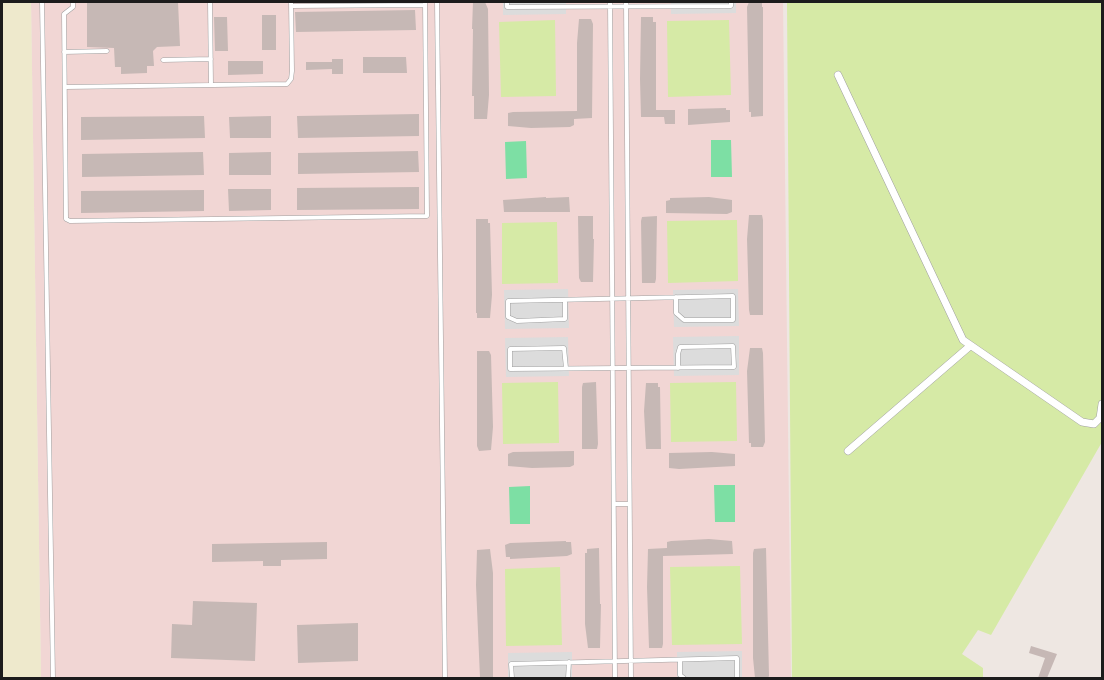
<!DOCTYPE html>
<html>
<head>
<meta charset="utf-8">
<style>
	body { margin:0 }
	#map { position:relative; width:1104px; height:680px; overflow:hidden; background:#eee7e2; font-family:"Fira Sans Condensed",sans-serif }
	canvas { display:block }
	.frame { position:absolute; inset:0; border:3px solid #1c1c1c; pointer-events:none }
</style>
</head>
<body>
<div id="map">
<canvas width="1104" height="680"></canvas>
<div class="frame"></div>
</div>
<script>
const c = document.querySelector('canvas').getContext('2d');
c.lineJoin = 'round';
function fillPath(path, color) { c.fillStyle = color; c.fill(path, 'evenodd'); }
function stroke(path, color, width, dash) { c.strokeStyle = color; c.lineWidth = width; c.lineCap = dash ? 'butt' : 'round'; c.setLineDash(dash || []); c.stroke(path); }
fillPath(new Path2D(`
	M31,2h752l8,676h-750z`), '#f1d6d4');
fillPath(new Path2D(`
	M2,2h29l10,676h-39z`), '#eee9cc');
fillPath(new Path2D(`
	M787,2h315v440l-111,193 -13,-5 -16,24 21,14v10h-191z
	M555,20l1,76 -55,1 -2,-75z
	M729,20l2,75 -63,2 -1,-76z
	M737,220l1,61 -70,2 -1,-62z
	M557,222l1,61 -56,1v-61z
	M558,382l1,61 -56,1 -1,-61z
	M736,382l1,59 -66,1 -1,-59z
	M740,566l2,78 -70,1 -2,-78z
	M560,567l2,78 -56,1 -1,-77z`), '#d6eaa6');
fillPath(new Path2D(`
	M711,140h20l1,37h-21z
	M526,141l1,37 -21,1 -1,-37z
	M714,485h21v37h-20z
	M530,486v38h-20l-1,-37z`), '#7ddfa4');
fillPath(new Path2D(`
	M503,2h63v12l-63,1z
	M671,2h65v11l-65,1z
	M568,289l1,39 -64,1 -1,-39z
	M738,289l1,37 -65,1 -1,-37z
	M739,336v39l-65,1 -1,-39z
	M568,337l1,39 -63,1 -1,-39z
	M742,651v27h-65v-26z
	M572,652v26h-64v-25z`), '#dcdcdc');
fillPath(new Path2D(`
	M87,2h91l2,44 -23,1 -4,4 1,15h-7v7l-26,1v-7h-6l-1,-19 -27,-1z
	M473,2h12l3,7 1,86 -2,24h-13v-23h-2l1,-67h-1z
	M749,2h13v5h1v109l-12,1v-5h-2l-2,-105z
	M415,10l1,20 -120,2 -1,-20z
	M262,15h14v35h-14z
	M214,17h13l1,34h-13z
	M641,17h12v5h3v88h19v14h-10l-1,-7h-23l-1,-38z
	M579,19h12l2,5 -1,94 -18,1v6l-4,2 -39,1 -23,-2v-13l5,-1 64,-1v-68z
	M363,57h43l1,16h-44z
	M332,59h11v15h-11v-5l-26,1v-8h26z
	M228,61h35v13l-35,1z
	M726,108v2h4v12l-42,3v-16z
	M419,114v22l-121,2 -1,-22z
	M204,116l1,22 -124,2v-23z
	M271,116v22h-41l-1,-21z
	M418,151l1,21 -121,2v-21z
	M203,152l1,23 -122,2v-23z
	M271,152v23h-42v-22z
	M419,187v22l-122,1v-22z
	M228,189h43v21l-42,1z
	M204,190v21l-123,2v-22z
	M546,197v1l23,-1 1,15h-66l-1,-12z
	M709,197l23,3v12l-5,2 -61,-1v-12l4,-1v-2z
	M749,215h13l1,5v95h-13l-1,-5 -2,-71z
	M578,216h15v23h1l-1,43h-12l-2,-4z
	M657,216l-1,63 -1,4h-13l-1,-62 1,-4z
	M476,219h12v4h2l2,72 -2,23h-13v-5h-1z
	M750,348h12l1,5 2,89 -2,5h-12v-4h-2l-2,-72z
	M477,351h12l2,4 2,72 -2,23 -12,1 -2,-5z
	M596,382l2,62 -1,5h-15v-62l1,-4z
	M646,383h12v4h2l1,62h-15l-2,-38z
	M574,451v14l-4,2 -38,1 -24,-2v-12l5,-2z
	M712,452l23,2v12l-56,3 -10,-1v-15z
	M709,539l23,2 1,13 -70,2v88l-1,4h-13l-2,-61 1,-38 19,-1v-6l4,-1z
	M566,541v1h5l1,12 -5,2 -57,3v-2h-4l-1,-12 5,-2z
	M327,542v17l-46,1v6h-18v-5l-51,1v-18z
	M599,548l1,56h1l-1,44h-12l-3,-24v-71h2v-4z
	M766,548l3,128 -1,2h-13l-2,-20v-105l1,-4z
	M490,549l3,24v105h-13l-4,-93 1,-35z
	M193,601l64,2 -2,58 -84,-3 1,-34 20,1z
	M358,623v38l-60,2 -1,-38z
	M1031,646l26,8 -10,24h-9l7,-20 -16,-5z`), '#c6b8b5');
const lane = new Path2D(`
	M42,2l11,676
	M73,2v5l-9,7 2,205 4,2 357,-5 -2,-214
	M210,2l1,83
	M437,2l8,676
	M507,2v5l224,-1v-4
	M610,2l5,676
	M626,2l5,676
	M291,6l134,-1
	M64,52l43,-1
	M163,60l48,-1
	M65,87l222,-3 4,-5 1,-8 -1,-69
	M565,300v19l-48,2 -9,-4v-16l225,-5v24h-49l-8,-7v-16
	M566,368l-2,-20 -54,1v20l224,-2 -1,-21 -53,1 -2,7v14
	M614,504h15
	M680,660v15l4,3
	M512,678l-1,-14 226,-6v20
	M568,678l1,-16`);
const street = new Path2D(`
	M838,75l125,265 119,82 12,2 6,-6 2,-14
	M848,451l122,-105`);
stroke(lane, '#a0a0a0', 5);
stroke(street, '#a0a0a0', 8);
stroke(lane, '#fff', 4);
stroke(street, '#fff', 7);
</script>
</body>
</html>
